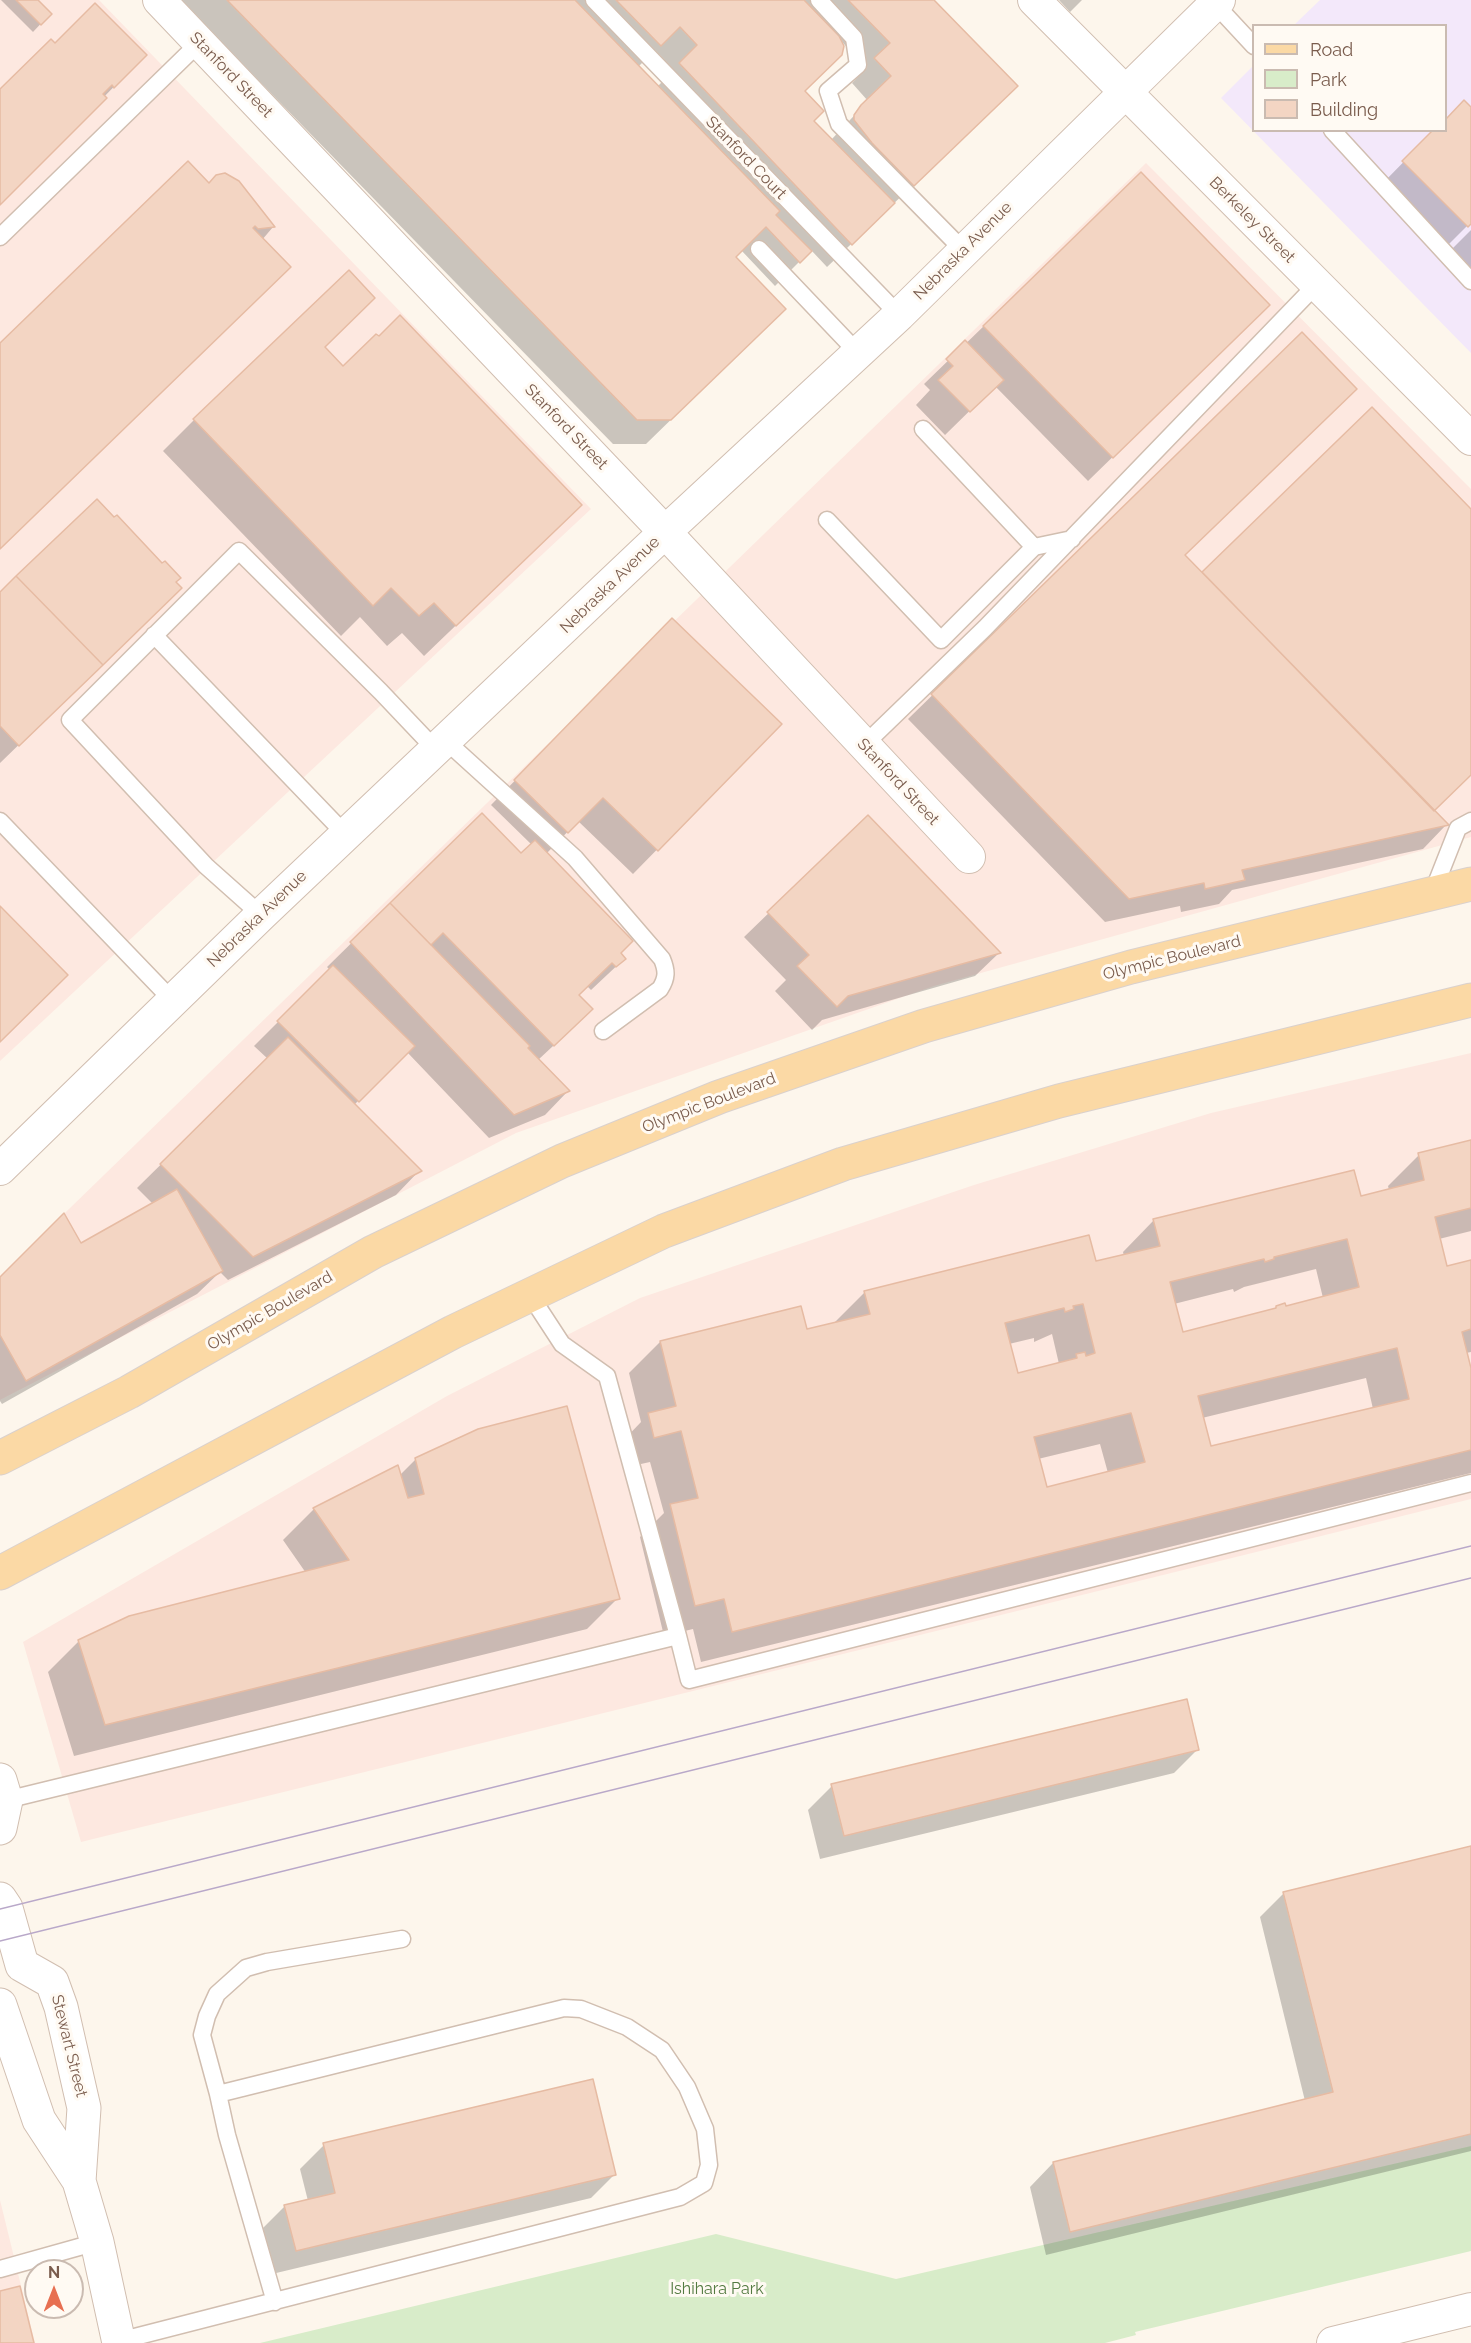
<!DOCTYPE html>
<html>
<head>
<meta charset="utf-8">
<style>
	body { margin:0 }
	#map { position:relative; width:1471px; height:2343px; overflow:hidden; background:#fdf6ec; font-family:Raleway,sans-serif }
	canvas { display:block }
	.legend { position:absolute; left:1252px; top:24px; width:195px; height:108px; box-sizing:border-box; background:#fffaf3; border:2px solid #cabbb1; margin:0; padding:8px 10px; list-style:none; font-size:18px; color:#7a5c4d }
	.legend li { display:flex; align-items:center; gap:12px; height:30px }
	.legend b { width:30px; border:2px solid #cabbb1 }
	.north { position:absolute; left:24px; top:2259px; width:60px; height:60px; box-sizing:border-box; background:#fffaf3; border:2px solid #cabbb1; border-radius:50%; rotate:0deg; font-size:16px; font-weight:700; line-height:24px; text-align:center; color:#7a5c4d }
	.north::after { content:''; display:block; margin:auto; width:21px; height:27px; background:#e76f51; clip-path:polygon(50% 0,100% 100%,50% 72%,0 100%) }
</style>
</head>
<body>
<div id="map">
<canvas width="1471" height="2343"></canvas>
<ul class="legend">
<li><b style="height:8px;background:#fbd9a5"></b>Road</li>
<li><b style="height:16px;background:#d8ecc9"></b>Park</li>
<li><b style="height:16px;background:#f3d5c3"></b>Building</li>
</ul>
<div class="north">N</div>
</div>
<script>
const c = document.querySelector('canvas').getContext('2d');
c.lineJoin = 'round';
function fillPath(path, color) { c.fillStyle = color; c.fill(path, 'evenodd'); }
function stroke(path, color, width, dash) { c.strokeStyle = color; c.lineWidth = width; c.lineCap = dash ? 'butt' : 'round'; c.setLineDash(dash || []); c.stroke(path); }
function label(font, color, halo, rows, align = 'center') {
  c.font = font + ' Raleway,sans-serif'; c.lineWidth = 6; c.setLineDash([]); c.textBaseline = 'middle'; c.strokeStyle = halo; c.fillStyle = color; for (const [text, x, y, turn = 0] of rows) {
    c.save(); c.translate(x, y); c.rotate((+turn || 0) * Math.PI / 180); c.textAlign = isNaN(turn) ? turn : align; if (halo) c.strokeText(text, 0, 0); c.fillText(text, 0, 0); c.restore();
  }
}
fillPath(new Path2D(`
	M0,0h99l492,509 -591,552z
	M1146,163l325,326v348l-537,149 -418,147 -516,267v-124z
	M1471,1053v446l-1390,343 -58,-200 424,-246 193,-98 334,-113 237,-72z
	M0,2200l35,143h-35z`), '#fde8e0');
fillPath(new Path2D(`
	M1320,0h151v353l-250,-255 32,-32 1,64h192v-104l-152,-1z`), '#f3e8fa');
fillPath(new Path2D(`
	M1471,2146v105l-336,81 1,3 -31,8h-845l456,-109 180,45z`), '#d8ecc9');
fillPath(new Path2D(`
	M1,0h34l15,14 -17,18z
	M180,0h752l60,110 -165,157 -16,-17 -36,36 -34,-36 -7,7 26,76 -114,111h-33zM843,43l24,25 -15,15 16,18 -37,39 -19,-19 -9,-29 38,-38zM655,50l19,20 -17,17 -19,-20z
	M1059,0h23l-12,12z
	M55,45l90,10 -145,148v-111z
	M1464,102l7,7v113l-28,28 -63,-64 55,-56h11v-9z
	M1141,174l103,155 -156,152 -93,-95 -50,49 -29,-30 14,-15 -6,-6z
	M238,182l35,45 -273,321v-203l208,-160z
	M1471,230v48l-24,-24z
	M1302,334l-119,221 19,19 170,-164 99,101v262l-39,38 14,14 -23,24 -191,41 -13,14 -38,8 -1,-6 -75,16 -197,-203z
	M323,348l20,20 206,168 -125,120 -22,-23 -15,13 -27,-29 -19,19 -178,-185 31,-31z
	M174,582l-18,30 -156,151v-169z
	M649,644l131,80 -147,150 -55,-53 -32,33 78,105 -33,31 -4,-4 -9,9 -11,38 -29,27 30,31 -23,24 -56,23 -82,-86 -53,53 65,66 -23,24 -168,85 -8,-8 -23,22 -195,110 -2,-3v-122l80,-34 73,-41 -16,-16 131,-129 -14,-13 76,-76 -3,-3 155,-152 39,41 11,-11 -41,-40z
	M868,817l131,136 -24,23 -153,44 -10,10 -37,-39 11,-11 -42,-43z
	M1471,1142v89l-32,8 7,29 25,-6v90l-5,1 5,21v99l-770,189 -8,-33 -29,7 -24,-99 24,-24 -14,-51 -27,6 -5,-22 23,-24 -12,-49 31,-31 146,-11 28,-8 31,-31 230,-29 29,-7 -1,-4 31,-32 205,-23 30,-7 -1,-4 31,-31zM1316,1269l7,29 -38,9h-9l-3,4 -91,22 -8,-29 59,-15 1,3 10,-5zM1052,1334l7,30 -42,11 -8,-31 25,-6v4zM1366,1378l7,31 -164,39 -7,-30zM1100,1444l8,29 -62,16 -8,-30z
	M416,1459l202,139 -31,31 -513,127 -26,-84 31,-31 227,-68 -23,-33 31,-31 86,-34z
	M1198,1749l-24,24 -354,86 -12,-49 24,-24z
	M1471,1847v304l-425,104 -16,-68 23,-24 252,-62 -45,-184 24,-24z
	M324,2145l291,29 -24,24 -319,76 -11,-44 24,-24 23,-5 -8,-32z`), '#0003');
const building = new Path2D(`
	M16,0h22l14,14 -11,11z
	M227,0h348l205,211 -4,4 36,36 -12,12 -34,-36 -30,30 50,52 -115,111h-34z
	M616,0h188l35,36 5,10 -2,9 -37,36 19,20 -10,10 81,82 -43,42 -173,-182 18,-18 -17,-18 -19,19z
	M848,0h86l84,86 -104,100 -42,-43 -18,-23v-5l7,-10 30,-29 -17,-18 16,-15z
	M95,3l52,52 -33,33 -2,-3 -9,9 4,4 -107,107v-116l51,-50 4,4z
	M1464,100l7,7v117l-3,3 -66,-66 31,-31h13v-11z
	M188,161l21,22 7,-8 9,-2 14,8 36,46 -17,2 -3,-3 -2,2 38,39 -291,282v-206z
	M1141,172l129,133 -157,153 -130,-132z
	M349,270l26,28 -50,49 18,19 33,-32 3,2 21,-21 182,190 -126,121 -22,-23 -15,13 -28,-28 -18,18 -180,-187z
	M1302,332l55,57 -172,166 264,270 -207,45 3,10 -40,9 -1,-6 -75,16 -198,-205z
	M965,340l39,40 -34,32 -32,-32 15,-14 -7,-7z
	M1372,407l99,102v266l-37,36 -232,-239z
	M97,499l17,18 3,-2 45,48 3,-2 16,17 -5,4 6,6 -79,77 -87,-89z
	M16,576l87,89 -84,81 -19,-20v-134z
	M672,618l110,106 -124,127 -55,-53 -35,35 -54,-53z
	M482,813l39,40 14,-13 98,101 -12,12 5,6 -10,8 -4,-4 -33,32 14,14 -39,37 -111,-113 -12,12 -41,-42z
	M868,815l133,138 -153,43 -11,11 -40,-41 12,-11 -42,-43z
	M390,903l140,143 -2,2 42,43 -56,24 -164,-173z
	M0,906l68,69 -68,67z
	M333,965l82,81 -56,56 -82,-81z
	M288,1037l134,134 -169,86 -93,-93z
	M1471,1140v68l-36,9 12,49 24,-6v69l-9,3 9,36v82l-739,182 -8,-33 -29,7 -25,-102 28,-6 -17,-67 -27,7 -6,-25 28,-7 -16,-65 141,-35 6,23 63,-15 -6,-23 225,-56 7,26 64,-15 -7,-27 201,-49 7,26 63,-16 -6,-27zM1347,1239l12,48 -73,19 -1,-3 -9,3v2l-93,24 -13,-50 94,-23 1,3 9,-3v-2zM1083,1304l12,49 -9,3 -1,-4 -9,2 1,4 -59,15 -13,-50 59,-15 1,4 9,-3 -1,-3zM1397,1348l12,51 -198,47 -13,-50zM1131,1413l14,49 -98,25 -13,-50z
	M177,1189l46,82 -197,110 -26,-46v-58l64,-64 17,30z
	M567,1406l53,193 -515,126 -27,-85 51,-24 220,-56 -36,-52 85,-43 10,33 16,-4 -9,-36 63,-29z
	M1187,1699l12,51 -355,86 -13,-52z
	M1471,1846v288l-401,98 -17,-70 280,-70 -50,-200z
	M593,2079l23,96 -320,76 -12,-46 51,-12 -12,-50z
	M20,2286l14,57h-34v-52z`);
fillPath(building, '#f3d5c3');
stroke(building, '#e6bba3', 1.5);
const service = new Path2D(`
	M594,0l305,315
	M819,0l35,38 4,27 -30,26 11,33 125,127
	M1215,4l39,42
	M1332,130l139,151
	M0,237l200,-195
	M759,249l99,104
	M923,429l111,118
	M827,520l114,120 93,-93 38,-8
	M154,635l192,200
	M446,741l129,117 87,101c5,12 5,19 -2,30l-57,42
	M864,745l121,-117 331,-343
	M0,821l172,179
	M1432,894l26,-66 13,-7
	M261,915l-55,-49 -136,-146 169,-169 142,141 55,58
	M678,1636l11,44 782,-197
	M6,1800l672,-164 -71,-260 -45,-32 -32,-49
	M218,2094l-16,-59 5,-19 10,-22 29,-26 21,-6 135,-23
	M0,2269l97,-27
	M119,2341l561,-144 24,-14 5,-18 -4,-36 -18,-42 -25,-37 -35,-23 -46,-18 -17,-1 -346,86 9,41 48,167`);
const minor = new Path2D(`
	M159,0l506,532 304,325
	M1034,0l437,439
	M0,1169l261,-254 404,-383 234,-217 320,-315
	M1333,2343l138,-34`);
const tertiary = new Path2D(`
	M0,1780l6,20 -6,28
	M0,1899l6,9 16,57 30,17 9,25 23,101 -5,73
	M0,2005l39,115 40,61 18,61 22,101`);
const primary = new Path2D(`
	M0,1458l129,-66 244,-140 189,-91 157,-64 205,-71 207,-59 340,-83
	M0,1573l453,-241 211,-101 179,-67 216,-63 412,-101`);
stroke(service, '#d1beb0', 19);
stroke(minor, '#d1beb0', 34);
stroke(tertiary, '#d1beb0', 35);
stroke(primary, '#dad1cd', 35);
stroke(service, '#fff', 16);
stroke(minor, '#fff', 32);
stroke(tertiary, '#fff', 33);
stroke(primary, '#fbd9a5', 33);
stroke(new Path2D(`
	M0,1909l1471,-363
	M0,1941l1471,-363`), '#b9a8c9', 1.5);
label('16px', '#7a5c4d', '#fffaf3', [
	["Stanford Street",231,75,46],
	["Stanford Court",746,158,46],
	["Berkeley Street",1252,220,45],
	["Nebraska Avenue",963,251,-45],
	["Stanford Street",566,427,46],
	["Nebraska Avenue",610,585,-44],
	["Stanford Street",898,782,47],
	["Nebraska Avenue",257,919,-44],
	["Olympic Boulevard",1172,958,-14],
	["Olympic Boulevard",709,1103,-21],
	["Olympic Boulevard",270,1311,-30],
	["Stewart Street",69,2046,76]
]);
label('16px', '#537a41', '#fffaf3', [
	["Ishihara Park",717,2289]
]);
</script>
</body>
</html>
